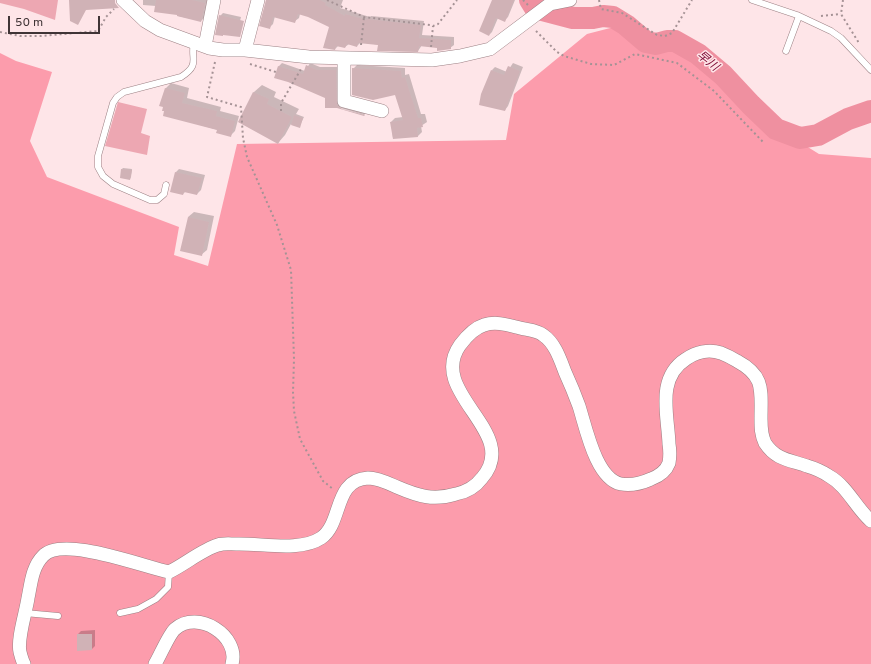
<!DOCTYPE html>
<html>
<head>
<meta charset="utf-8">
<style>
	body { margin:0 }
	#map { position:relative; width:871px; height:664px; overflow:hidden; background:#fee5e8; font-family:Overpass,sans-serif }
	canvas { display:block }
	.scale { position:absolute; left:8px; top:16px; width:92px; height:18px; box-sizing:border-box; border:2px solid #403436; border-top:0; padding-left:5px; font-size:12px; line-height:14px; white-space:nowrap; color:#403436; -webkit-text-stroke:3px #fee5e8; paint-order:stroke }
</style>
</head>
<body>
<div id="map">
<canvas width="871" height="664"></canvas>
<div class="scale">50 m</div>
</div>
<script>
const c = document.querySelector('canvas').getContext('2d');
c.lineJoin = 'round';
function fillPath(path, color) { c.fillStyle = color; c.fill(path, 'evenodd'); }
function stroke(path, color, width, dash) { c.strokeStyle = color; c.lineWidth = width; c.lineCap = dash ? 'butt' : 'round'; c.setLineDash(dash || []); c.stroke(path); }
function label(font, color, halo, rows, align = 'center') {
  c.font = font + ' Overpass,"Noto Sans JP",sans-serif'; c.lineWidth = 3; c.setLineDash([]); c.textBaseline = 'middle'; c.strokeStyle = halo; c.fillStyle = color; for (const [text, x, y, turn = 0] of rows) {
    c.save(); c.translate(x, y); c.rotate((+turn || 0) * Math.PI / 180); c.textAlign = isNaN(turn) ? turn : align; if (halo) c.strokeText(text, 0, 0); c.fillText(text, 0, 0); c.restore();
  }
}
fillPath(new Path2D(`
	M0,0h58l-3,20 -31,-11 -24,-6z
	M118,102l29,7 -6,24 9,3 -3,19 -42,-9z`), '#eda7b2');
fillPath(new Path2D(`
	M618,26l54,10 52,38 29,39 66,41 52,4v506h-871v-611l16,8 36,11 -22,69 17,36 132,50 -5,28 34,11 29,-122 269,-4 8,-46 73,-60z`), '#fc9cac');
fillPath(new Path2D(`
	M143,0h65l-4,18 -3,3 -23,-5v-2l-22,-8 -13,-1z
	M267,0h76l-3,8 30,9 1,-1 53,5 -2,14 32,2v8l-4,3 -28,-3 -4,6 -57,-9 -4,4 -8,-2 -4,3 -7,-1 -3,3 -5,-22 -21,-11 -9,-2 -1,4 -4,3 -20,-5 -2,8 -4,4z
	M493,0h22l-7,17 -3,3 -7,-2 -6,14 -3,3z
	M223,13l18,4 -4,16 -17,-17z
	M282,63l23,8 5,-8 10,4h19l1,34 27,11 -3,3 -27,-8 -11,-10 -37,-16 -14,-4 4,-11z
	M513,63l10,4 -15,39 -3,4 -13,-40 3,-3 12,5z
	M357,65l48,3v7l4,-1 12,40h4l2,8 -6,4 1,6 -4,4 -25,2 -2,-16 4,-4 8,-1 -7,-23 -43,-25z
	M171,83l18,5 -2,10 34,9 -1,4 19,5 -4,15 -5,5 -12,-6 -54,-15 2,-27z
	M262,85l14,7 -2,5 25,12 -3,5 8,3 -5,10 -8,-3 -6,11 -7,8 -39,-21 15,-30z
	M123,168l9,1 -1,8 -1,2 -8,-10z
	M179,169l26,6 -4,15 -4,4 -11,-3 -3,3 -7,-22z
	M194,212l20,4 -7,34 -6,5 -13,-38z
	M95,630v16l-4,4 -13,-16 3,-3z`), '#0003');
stroke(new Path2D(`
	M530,0l5,8 38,10h20l10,-2 10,1 13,8 20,17 10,2 11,-3h8l23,13 25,21 28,30 25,24 24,9 18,-3 30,-16 23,-8`), '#ef90a0', 22);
fillPath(new Path2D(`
	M69,0h46v3l4,5 -33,2 -8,15 -8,-4z
	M156,0h36l13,3 -4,19 -24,-6v-1l-23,-3z
	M266,0h54l6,3 -1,2 20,11v-2l22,6v-1l54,6 -2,13 32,2v9l-14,2v-3l-18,-2 -1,6 -41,-1 1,-6 -20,-2 -1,4 -10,-3 -2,4 -9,-2 -1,4 -12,-2 6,-21 -21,-10 -10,-3 -3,9 -22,-6 -3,12 -11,-3z
	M492,0h22l-9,22 -9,-4 -7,18 -10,-5z
	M219,15l25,6 -4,16 -17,-2v1l-8,-1z
	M306,65l11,5h19l1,35 5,4 23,6 -1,1 -27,-8h-12v-10l-37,-16 -14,-4 4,-12 25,8z
	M508,66l12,5 -15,40 -26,-6 2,-11 10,-24 13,5z
	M352,68l49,3 1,7 3,-1 13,41h3l2,9 -6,1 1,9 -25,2 -3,-17 13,-2 -8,-25 -22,5 -21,-5z
	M165,88l20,5 -3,10 35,8 -1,5 19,5 -4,16 -15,-4 1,-3 -54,-14 1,-5h-2l1,-4 -4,-1z
	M253,92l16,7 -2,5 25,13 -14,27 -40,-22z
	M294,115l9,3 -3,10 -9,-3z
	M121,169l11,1 -2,10 -10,-2z
	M175,172l27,6 -5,17 -13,-3 -1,3 -13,-3z
	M188,217l21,5 -7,34 -22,-5z
	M77,634h15v16l-15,1z`), '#d0b2b6');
const service = new Path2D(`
	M752,0l45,15 34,16 10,7 30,32
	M786,51l13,-35
	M166,185l-2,9 -7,6h-7l-37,-16 -10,-8 -5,-9v-11l15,-53 4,-6 7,-5 57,-15c20,-13 9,-18 13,-34
	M25,613l33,3
	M120,613l18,-4 18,-10 12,-12 1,-15`);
const minor = new Path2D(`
	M123,0l22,21 15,9 49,18 14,2h22l64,7 123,3 28,-4 30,-7 60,-45 20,-4
	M205,46l9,-46
	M245,50l13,-50
	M344,58v43l38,10
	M24,664c-2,-4 -3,-8 -4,-12 -3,-13 6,-40 8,-54 3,-14 4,-31 15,-42 19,-21 101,11 126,16 15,-7 34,-23 49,-27 6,-2 12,-1 18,-1 25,-1 64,8 85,-6 22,-15 12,-58 47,-60 10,0 20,5 29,9 21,9 36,14 59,7 10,-2 20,-8 26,-16 40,-46 -56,-85 -22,-133 6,-8 14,-17 24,-20 12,-4 24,0 36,3 8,2 17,2 23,7 12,8 17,24 22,37 5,11 10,23 14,34 7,22 17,73 42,78 11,2 21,-1 30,-5 8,-3 15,-8 18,-16 1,-6 1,-13 0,-19 -1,-29 -13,-66 17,-85 10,-7 23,-10 35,-6 5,2 11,5 16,8 28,15 24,29 24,58 0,8 0,16 4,24 11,17 25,17 42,23 7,2 16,6 22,10 18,10 27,32 42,45
	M155,664c5,-8 14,-30 20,-35 23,-20 65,7 57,35`);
stroke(service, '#9c8084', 7);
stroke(minor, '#9c8084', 14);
stroke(new Path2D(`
	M327,0l37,17 66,8 3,1 5,-2 19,-24
	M523,0l5,5
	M599,0l2,9 21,4 35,22 8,1 7,-3 20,-33
	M843,0l-2,14 18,29
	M821,16l20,-2
	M536,31l21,21 7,4 27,8 23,1 21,-11 42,9 37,28 50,52
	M0,32l20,4h21l57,-5 8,-14 8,-8
	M361,45l3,-28
	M431,47l2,-21
	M215,62l-8,35 34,10 2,31 4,19 30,68 14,45 3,89 -1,33 1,19 6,28 23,42 10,8
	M250,64l26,8
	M281,111v-8l20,-34`), '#a59295', 2, [2, 3]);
stroke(service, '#fff', 6);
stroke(minor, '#fff', 13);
label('italic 12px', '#7d0832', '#fee5e8', [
	["早川",707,62,39]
]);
</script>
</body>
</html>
